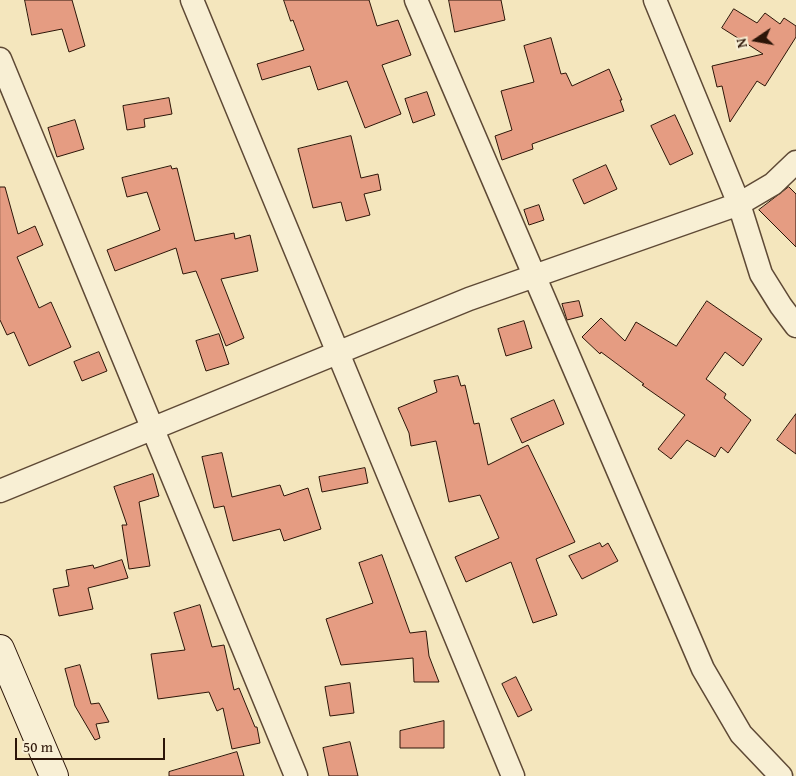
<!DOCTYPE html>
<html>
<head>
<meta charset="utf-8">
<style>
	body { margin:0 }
	#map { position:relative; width:796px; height:776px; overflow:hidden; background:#f4e6bd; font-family:"Gentium Book Plus",serif }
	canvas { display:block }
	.north { position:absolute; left:731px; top:15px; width:50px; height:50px; -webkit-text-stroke:4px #f8efd4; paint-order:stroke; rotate:258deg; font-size:14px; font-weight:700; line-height:20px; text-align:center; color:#2c1508 }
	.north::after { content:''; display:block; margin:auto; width:18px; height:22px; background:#2c1508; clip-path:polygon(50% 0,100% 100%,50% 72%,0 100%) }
	.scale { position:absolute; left:15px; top:738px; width:150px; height:22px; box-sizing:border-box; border:2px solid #2c1508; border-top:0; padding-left:6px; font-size:15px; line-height:18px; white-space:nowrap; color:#2c1508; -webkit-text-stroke:4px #f8efd4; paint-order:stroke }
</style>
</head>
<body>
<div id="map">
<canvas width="796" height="776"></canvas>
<div class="north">N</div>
<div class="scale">50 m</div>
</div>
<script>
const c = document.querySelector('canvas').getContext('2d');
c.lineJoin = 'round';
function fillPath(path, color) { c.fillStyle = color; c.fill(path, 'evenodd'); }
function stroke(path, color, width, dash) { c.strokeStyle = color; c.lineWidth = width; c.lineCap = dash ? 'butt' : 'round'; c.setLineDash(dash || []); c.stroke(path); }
const building = new Path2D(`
	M25,0h47l13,46 -16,6 -7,-23 -30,6z
	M284,0h85l8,26 21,-6 13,35 -29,10 19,49 -36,14 -18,-47 -29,9 -8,-24 -48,14 -5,-16 47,-14 -11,-30 -2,1z
	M449,0h52l4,20 -50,12z
	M734,9l23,14 8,-10 15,11 4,-6 12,8v11l-31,49 -8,-5 -27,41 -8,-36 -5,1 -5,-21 51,-12 -41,-26z
	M551,38l10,36 5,-1 6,13 37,-17 13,31h-2l4,11 -92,33 1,5 -31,11 -7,-24 17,-6 -11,-39 33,-9 -10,-36z
	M427,92l8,23 -22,8 -8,-24z
	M169,98l3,16 -28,5 1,8 -18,3 -4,-24z
	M675,115l18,39 -23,11 -19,-39z
	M75,120l9,29 -27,8 -9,-29z
	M351,136l10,42 17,-4 3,16 -17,4 6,21 -24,6 -5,-19 -28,6 -15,-59z
	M606,165l11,24 -33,15 -11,-24z
	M171,166l1,3 5,-1 18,73 39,-8 1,6 15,-4 8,36 -37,8 23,59 -18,8 -30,-75 -13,3 -7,-26 -61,23 -8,-21 53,-20 -13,-38 -20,5 -5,-19z
	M0,187h5l13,47 17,-8 8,19 -26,12 22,51 12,-6 20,45 -42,19 -15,-34 -7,3 -7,-15z
	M789,187l7,7v53l-37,-37z
	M539,205l5,15 -15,5 -5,-15z
	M579,301l4,15 -16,4 -5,-16z
	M707,301l55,38 -19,27 -18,-14 -19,27 20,15 -2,4 27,22 -23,33 -7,-6 -6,10 -28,-17 -16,19 -13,-10 27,-34 -43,-30 2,-1 -43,-32 -1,2 -18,-17 19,-19 24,23 11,-19 40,24z
	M524,321l8,27 -26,8 -8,-27z
	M219,334l10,30 -23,7 -10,-30z
	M99,352l8,19 -25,10 -8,-19z
	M458,376l3,10 4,-1 9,39 5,-1 9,42 40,-20 47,97 -39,17 21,56 -24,8 -22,-61 -45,20 -11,-25 44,-19 -19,-43 -31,7 -13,-61 -25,5 -2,-13 -11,-25 39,-16 -3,-11z
	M554,400l10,24 -42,19 -11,-24z
	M796,414v40l-19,-14z
	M222,453l10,44 48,-12 4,11 24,-8 13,41 -37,12 -4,-12 -47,12 -9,-35 -10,2 -12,-51z
	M365,468l3,15 -46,9 -3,-15z
	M153,474l6,22 -20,6 11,64 -21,3 -7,-44h5l-13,-38z
	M600,543l2,4 6,-4 10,18 -36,18 -13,-23z
	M382,555l28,78 16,-2 3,25 10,26h-25l-1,-24 -72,7 -15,-46 47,-16 -14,-40z
	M122,560l6,18 -40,10 5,21 -34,7 -6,-27 16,-3 -3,-16 27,-5 1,3z
	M200,605l12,42 12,-2 10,45 5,-2 16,39h2l3,16 -28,6 -9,-41 -6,3 -8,-19 -51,7 -7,-45 34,-4 -11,-37z
	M80,665l11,39 8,-1 10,19 -13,2 4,14 -5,2 -20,-34 -10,-37z
	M516,677l16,33 -14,7 -16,-33z
	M350,683l4,30 -24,3 -5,-29z
	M444,721v27h-44v-17z
	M350,742l8,34h-29l-6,-28z
	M237,752l7,24h-75v-4z`);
fillPath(building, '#e59c82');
stroke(building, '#2c1508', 1);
const street = new Path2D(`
	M192,0l321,776
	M416,0l287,669 38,65 40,42
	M655,0l84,204 22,70 20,32 15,20
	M0,59l296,717
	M0,491l469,-192 270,-95 34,-20 23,-22`);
const secondary = new Path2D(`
	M0,649l54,127`);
stroke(street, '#5e4935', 25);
stroke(secondary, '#2c1508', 30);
stroke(street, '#f8efd4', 22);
stroke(secondary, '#f8efd4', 28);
</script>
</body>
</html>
